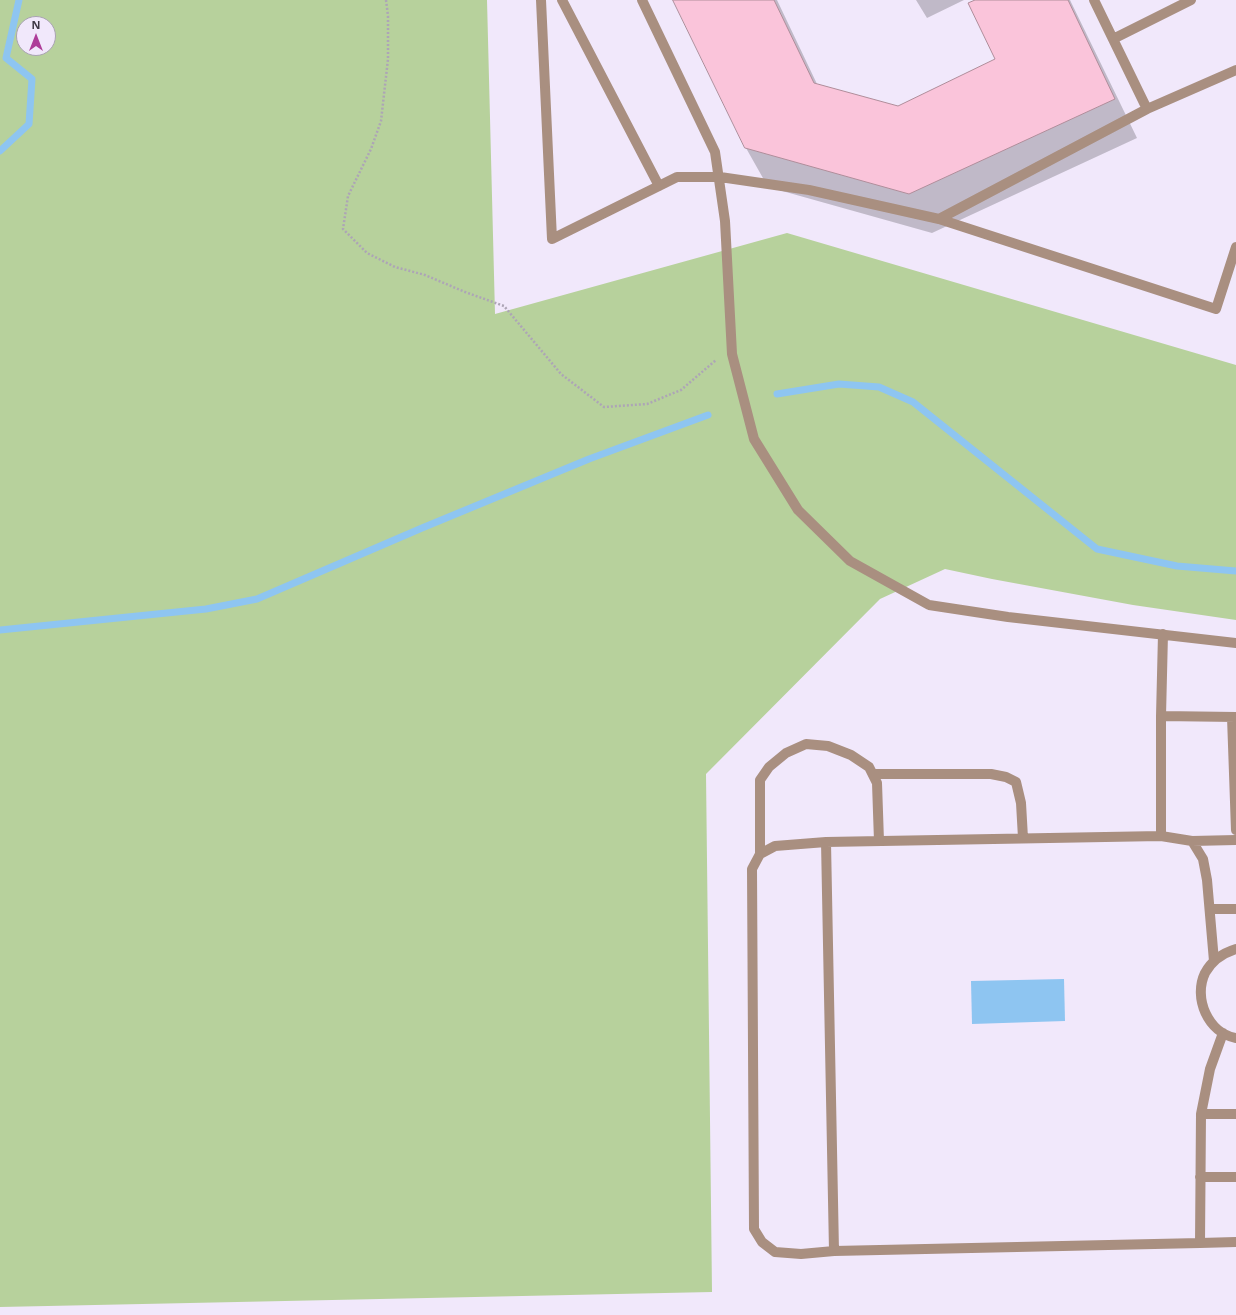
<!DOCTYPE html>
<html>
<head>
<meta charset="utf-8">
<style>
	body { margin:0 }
	#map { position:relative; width:1236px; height:1315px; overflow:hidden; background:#f1e8fb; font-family:"Noto Sans",sans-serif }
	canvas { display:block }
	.north { position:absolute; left:16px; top:16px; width:40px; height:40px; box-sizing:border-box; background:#f1e8fb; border:1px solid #a9a2b2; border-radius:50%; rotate:0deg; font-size:11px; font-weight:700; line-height:16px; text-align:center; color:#3e3844 }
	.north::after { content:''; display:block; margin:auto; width:14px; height:18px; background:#ae3d99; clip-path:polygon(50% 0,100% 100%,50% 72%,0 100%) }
</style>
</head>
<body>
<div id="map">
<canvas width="1236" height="1315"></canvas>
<div class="north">N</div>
</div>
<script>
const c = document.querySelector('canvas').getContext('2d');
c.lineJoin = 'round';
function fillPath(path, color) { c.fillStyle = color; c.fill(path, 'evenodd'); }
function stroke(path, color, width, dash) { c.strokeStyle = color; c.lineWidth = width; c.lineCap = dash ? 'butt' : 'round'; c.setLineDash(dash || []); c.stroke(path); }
fillPath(new Path2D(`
	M0,0h487l8,314 292,-81 449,132v255l-103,-15 -141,-26 -47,-10 -65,30 -174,175 6,518 -712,15zM24,24h24v24h-24z`), '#b7d19c');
fillPath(new Path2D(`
	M1064,979l1,42 -93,3 -1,-43z`), '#8ec5f1');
fillPath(new Path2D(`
	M674,0h103l40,84 81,23 99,-47 -19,-60h92l67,138 -205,95 -164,-46 -22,-39z
	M916,0h48l-37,18z`), '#0003');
stroke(new Path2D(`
	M0,151l29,-27 3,-45 -26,-21 13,-58
	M777,394l62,-10 40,3 34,15 184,147 80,17 59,5
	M0,630l206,-21 51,-10 165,-71 167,-69 119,-44`), '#8ec5f1', 7);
const building = new Path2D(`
	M673,0h101l40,83 84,23 97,-47 -27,-56 7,-3h93l47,99 -206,95 -164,-46z`);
fillPath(building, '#fac4da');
stroke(building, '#af8d9a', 1);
stroke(new Path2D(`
	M386,0l2,16v43l-7,62 -10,28 -23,47 -5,33 24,24 28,14 30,8 40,17 39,14 57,68 43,33 43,-3 34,-14 35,-30`), '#ada5b6', 2.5, [2, 2]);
stroke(new Path2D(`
	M541,0l11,239 125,-62h43l89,13 130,29 277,90 20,-62
	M562,0l97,186
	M642,0l73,152 10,69 7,133 22,85 44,71 52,51 79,44 79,12 228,26
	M1113,39l78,-39
	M1147,109l89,-39
	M939,219l208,-110 -53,-109
	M1161,716l75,1
	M1232,717l4,113
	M873,774h118l15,3 10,5 5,21 2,35
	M1161,836v-120l2,-82
	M1192,841l44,-1
	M826,842l-51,4 -15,8 -8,15 2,360 8,13 13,10 26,2 33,-3
	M760,854v-74l9,-13 17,-14 20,-9 22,2 23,9 18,12 8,16 2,58
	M1210,909h26
	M1236,949c-13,4 -24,11 -31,24 -12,25 3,60 31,65
	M1223,1033l-13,36 -9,45 -1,129 36,-1
	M1201,1114h35
	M1200,1177h36
	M1200,1243l-366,8 -8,-409 335,-6 31,5 11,18 4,21 7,81`), '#a98f80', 10);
</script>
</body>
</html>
